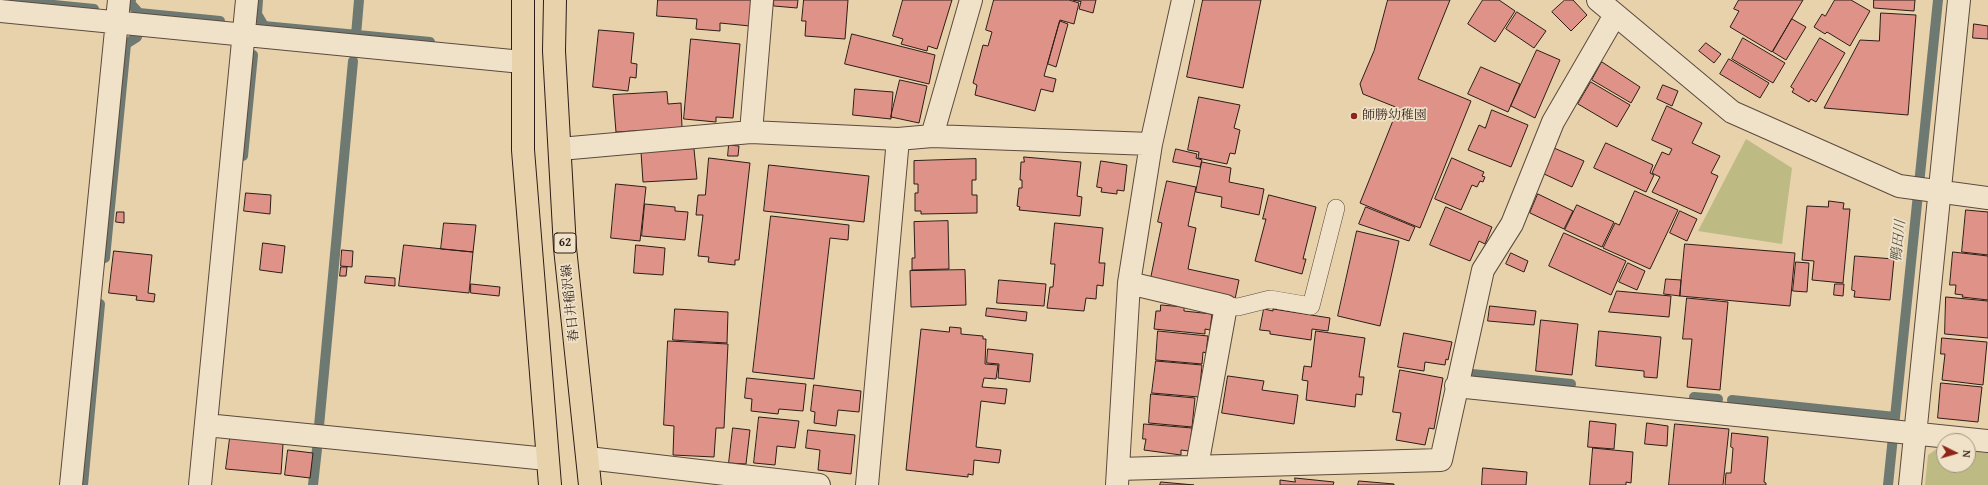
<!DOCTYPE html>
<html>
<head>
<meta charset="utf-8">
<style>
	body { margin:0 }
	#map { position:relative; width:1988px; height:485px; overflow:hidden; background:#e8d2ac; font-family:"Gentium Book Plus",serif }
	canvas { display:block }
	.north { position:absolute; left:1936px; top:433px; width:40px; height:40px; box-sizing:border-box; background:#f0e2c9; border:1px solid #a29382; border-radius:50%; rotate:95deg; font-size:11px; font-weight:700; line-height:16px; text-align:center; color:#2e1d17 }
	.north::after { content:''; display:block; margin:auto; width:14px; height:18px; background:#8f2418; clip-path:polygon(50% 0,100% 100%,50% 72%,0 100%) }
</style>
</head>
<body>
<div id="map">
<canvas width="1988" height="485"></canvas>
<div class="north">N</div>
</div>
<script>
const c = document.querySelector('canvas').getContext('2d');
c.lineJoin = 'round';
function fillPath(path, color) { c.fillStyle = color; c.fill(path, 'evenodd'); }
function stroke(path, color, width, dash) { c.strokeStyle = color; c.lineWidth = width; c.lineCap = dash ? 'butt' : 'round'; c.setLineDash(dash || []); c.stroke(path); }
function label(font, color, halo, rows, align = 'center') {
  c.font = font + ' "Gentium Book Plus","Noto Serif JP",serif'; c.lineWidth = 3.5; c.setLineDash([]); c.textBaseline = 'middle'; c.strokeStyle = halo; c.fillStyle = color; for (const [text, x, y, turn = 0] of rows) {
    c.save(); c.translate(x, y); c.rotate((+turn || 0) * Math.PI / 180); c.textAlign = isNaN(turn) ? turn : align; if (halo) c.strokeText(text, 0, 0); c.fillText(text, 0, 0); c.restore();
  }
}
fillPath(new Path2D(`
	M1746,139l46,29 -10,76 -84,-13z
	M1938,448h6v17h24v-14l20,2v32h-63l3,-30z`), '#beba84');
stroke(new Path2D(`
	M4,0l90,9
	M131,0l-1,3 9,10 81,8
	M258,0l-1,14 7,12 166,16
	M356,35l3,-35
	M243,156l10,-101
	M105,258l21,-214 11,-7
	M1472,374l99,10
	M1694,397l24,2
	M1732,400l163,17
	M319,426l34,-365
	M83,485l17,-181
	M313,485l4,-36
	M1888,485l50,-485`), '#6e7972', 10);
const building = new Path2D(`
	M658,0h94l-2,26 -30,-3v8l-24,-2 1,-10 -40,-3z
	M774,0h24l-1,8 -23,-2z
	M804,0h44l-3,39 -40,-3 1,-15h-4z
	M903,0h49l-15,49 -9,-3 -1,5 -26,-7 2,-5 -10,-3z
	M994,0h75l10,3 -5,21 -14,-4 -16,56 12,3 -3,13 -12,-3 -6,22 -60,-16 2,-10 -4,-2 10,-38 5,1 4,-14 -6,-2z
	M1073,0h23l-3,13 -14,-4 2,-7z
	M1203,0h58l-18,88 -56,-11z
	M1388,0h62l-32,79 53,22 -51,127 -60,-25 38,-95 -35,-14 -3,-10 14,-33z
	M1483,0h16l16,11 -20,31 -27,-18z
	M1565,0h8l14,15 -16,16 -19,-19z
	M1739,0h64l-31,52 -42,-25 9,-16 -5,-2z
	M1835,0h16l19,11 -20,35 -23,-14 -2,2 -11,-7 8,-13 3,2z
	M1874,0h41l-1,11 -40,-3z
	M1517,12l29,19 -12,17 -28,-19z
	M1881,13l35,2 -8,100 -84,-7 36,-68 19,1z
	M1792,19l14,8 -20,33 -13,-8z
	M1060,21l8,3 -12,43 -8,-3z
	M1974,24l14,2v13l-15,-1z
	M599,30l35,3 -3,30 6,1 -1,14 -6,-1 -2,14 -35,-4z
	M852,34l83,21 -6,29 -84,-20z
	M1743,38l42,25 -12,20 -41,-24z
	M1820,38l25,15 -29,49 -5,-3 -2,3 -17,-10 2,-3 -3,-2z
	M691,39l49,5 -7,74 -17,-1v5l-32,-3z
	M1706,43l15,11 -7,9 -15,-12z
	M1537,50l23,10 -25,58 -24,-12z
	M1729,59l40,24 -9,15 -40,-24z
	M1602,62l38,25 -9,16 -39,-23z
	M1481,67l39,17 -12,28 -40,-18z
	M900,80l27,6 -8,37 -28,-6z
	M1591,82l39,23 -13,22 -39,-23z
	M1663,85l15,6 -6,15 -15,-7z
	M855,89l38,3 -2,27 -38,-4z
	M667,92l1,12 13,-1 1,25 -66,4 -3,-37z
	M1199,97l41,8 -6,23 6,2 -5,24 -5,-1 -3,11 -29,-6 1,-6 -11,-2z
	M1667,106l35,17 -10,20 28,13 -9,17 7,3 -17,38 -49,-22 8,-15 -8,-4 10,-21 7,3 3,-6 -20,-9z
	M1492,110l36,15 -17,42 -43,-17 11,-25 6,3z
	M1606,143l47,22 -3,8 4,2 -8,17 -52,-24z
	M729,145l10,1 -1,10h-10z
	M1554,148l30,13 -12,26 -30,-14z
	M694,149l3,30 -54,3 -2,-30z
	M1176,149l21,5 -1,4 6,2 -2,7 -27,-5z
	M1024,157l57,5 -4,34 5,1 -2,19 -61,-6 1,-3 -3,-1 2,-18h3v-8h-2l1,-18h3z
	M709,158l41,5 -11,97h-4v5l-27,-3 1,-5 -11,-1 5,-41h-7l2,-20h7z
	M1452,158l32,14 -2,4 3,1 -2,5 -3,-1 -3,6 -5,-2 -11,25 -26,-11z
	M976,159v21h-4v15h5v18l-56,1v-3h-6v-18h3v-9h-4v-23z
	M1101,161l26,4 -3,26 -7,-1v4l-16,-2 1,-4 -5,-1z
	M1202,162l29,6 -2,14 35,7 -5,26 -38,-8 1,-10 -26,-5z
	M769,165l100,11 -5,46 -100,-11z
	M1167,181l29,6 -8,39 8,2 -8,41 51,11 -4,19 -85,-18 12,-58 -4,-1z
	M616,184l30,3 -6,54 -29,-3z
	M1635,191l43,19 -28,59 -47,-21 12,-25 4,2z
	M246,193l25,2 -1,19 -26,-3z
	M1538,194l35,17 -9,18 -34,-16z
	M1269,195l47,12 -13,52h3l-4,15 -47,-13 11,-42h-3z
	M1829,201l15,2 -1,6h7l-7,74 -31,-3 2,-19 -12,-1 5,-54 21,1z
	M645,204l30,3v4l13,1 -3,28 -43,-4z
	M1577,205l37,17 -12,25 -37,-17z
	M1366,207l49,20 -6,14 -50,-17z
	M1446,207l46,20 -7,17 -6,-3 -9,20 -40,-16z
	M1966,210l22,2v43l-26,-3z
	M1680,211l17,8 -10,22 -17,-8z
	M117,212h7v11l-8,-1z
	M771,216l78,9 -1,15 -18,-2 -16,141 -61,-7z
	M948,221l1,48 -37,1v-12h3l-1,-36z
	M444,223l32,2 -3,27 -32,-3z
	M1055,223l48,5 -4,35h6l-2,23 -6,-1 -1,14 -10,-1 -2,13 -37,-3 3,-21h3l2,-23h-4z
	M1357,231l42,10 -19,85 -42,-10z
	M1564,233l62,28 -15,34 -62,-29z
	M263,243l22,3 -3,27 -22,-3z
	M1685,244l110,9 -5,53 -110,-10z
	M404,245l69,7 -4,41 -70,-7z
	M636,245l29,3 -2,27 -29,-2z
	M342,250l11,1 -1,16 -11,-1z
	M114,251l38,4 -4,38 7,1 -1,8 -18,-2 1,-4 -28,-3z
	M1953,252l35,4v44l-26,-3 1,-2 -8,-1 1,-9h-6z
	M1511,253l17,8 -4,11 -18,-8z
	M1855,256l39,3 -4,41 -36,-3 1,-6 -3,-1z
	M1796,262l13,1 -2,29 -14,-1z
	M1628,263l17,8 -8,19 -18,-8z
	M341,267h6l-1,9h-6z
	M965,270l1,35 -55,2 -1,-36z
	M366,276l29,2v8l-30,-3z
	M1666,279l15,1 -1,16 -16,-2z
	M999,280l47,4 -2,22 -47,-3z
	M471,284l29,3 -1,9 -28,-3z
	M1835,284h9l-1,12 -9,-1z
	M1617,291l54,5 -2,21 -60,-5z
	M1946,297l42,4v37l-43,-4z
	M1687,298l41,4 -8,88 -33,-3 5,-48h-9z
	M1161,305l23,2v4l28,3 -2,16 -5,-1v5l-51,-5 2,-18h4z
	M1490,306l46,5 -2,14 -46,-4z
	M987,308l40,4 -1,9 -40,-5z
	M675,309l53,3 -1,31 -54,-3z
	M1264,309l9,2v-2l57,9 -2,13 -16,-2 -1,11 -41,-6v-3l-10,-1z
	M1541,320l37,4 -6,51 -36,-4z
	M950,327l11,1v6l22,2v3h3l-1,25 13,1 -2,14 -12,-1 -2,9 25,2 -2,15 -24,-3 -5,46 25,3 -2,13 -25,-3 -1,15 -5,-1v3l-62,-7 15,-141 28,3z
	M1158,331l50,5 -2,17 -3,-1 -1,12 -46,-4z
	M1316,331l49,7 -6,39h5l-2,18 -6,-1 -1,13 -49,-7 2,-19 -6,-1 2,-14 7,1z
	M1599,331l62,6 -4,41 -13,-1v-6l-48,-5z
	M1404,333l48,9 -4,18 -2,-1 -1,6 -20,-3 -1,9 -26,-4z
	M1942,338l45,4 -4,43 -41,-5 3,-26h-4z
	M668,341l60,3 -4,84h-8l-2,29 -41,-2 1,-29 -10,-1z
	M988,349l45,5 -3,28 -32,-4 1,-14 -12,-1z
	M1156,361l46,4 -3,32 -47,-4z
	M1400,370l43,8 -9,51 -5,-1 -4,17 -29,-5 5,-27 -8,-1z
	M1228,376l36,5 -2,9 36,5 -4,29 -72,-11z
	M747,378l59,6 -3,27 -24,-2 -1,5 -27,-3 1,-12 -7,-1z
	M1941,383l41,4 -4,35 -40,-4z
	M814,385l47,6 -2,21 -21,-2 -2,16 -22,-3 1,-11 -4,-1z
	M1151,394l44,4 -3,29 -43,-4z
	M759,417l40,4 -4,27 -18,-2 -2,19 -21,-2z
	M1590,421l26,3 -2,25 -26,-2z
	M1647,423l21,3 -1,20 -22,-2z
	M1144,424l48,4 -3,23 -8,-1v5l-37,-5 2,-11h-3z
	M1675,424l54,5 -6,56h-54z
	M733,428l17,2 -4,34 -17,-1z
	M808,430l47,5 -4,39 -33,-4 2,-20 -14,-2z
	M1732,433l36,4 -4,45 2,1v2h-41l1,-12h5l2,-25 -2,-1z
	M230,438l53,6 -2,30 -55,-5z
	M1593,448l40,4 -2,31 -5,-1v3h-36z
	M288,450l25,3 -3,25 -25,-3z
	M1483,468l44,4 -1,13h-44z
	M1295,478l39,4 -1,3h-53v-5l15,2z
	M1359,481l35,3v1h-36z
	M1161,482l33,3h-34z`);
fillPath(building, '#de9288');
stroke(building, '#2e1d17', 1);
const lane = new Path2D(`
	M1226,306l12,1 32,-8 41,7 25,-98`);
const street = new Path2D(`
	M971,0l-39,136 219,8
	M1598,0l134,112 167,74 89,12
	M0,11l522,51
	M751,132l11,-132
	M560,149l191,-17 147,7 34,-3
	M1129,283l97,23 -29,160
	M1456,386l532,55
	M206,425l341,34
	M588,458l231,27
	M1118,469l323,-9 42,-190 29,-46 41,-102 62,-107
	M71,485l48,-485
	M200,485l47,-485
	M867,485l31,-346
	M1117,485l12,-202 22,-139 32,-144
	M1910,485l49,-485`);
const primary = new Path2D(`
	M523,0v150l27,335
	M555,0l-1,51 11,197 25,237`);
stroke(lane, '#5c4a3c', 18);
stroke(street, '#5c4a3c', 24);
stroke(primary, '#2e1d17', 24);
stroke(lane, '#f0e2c9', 17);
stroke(street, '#f0e2c9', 22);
stroke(primary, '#e8d2ac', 22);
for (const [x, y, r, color] of [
	[1354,116,4,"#8f2418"]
]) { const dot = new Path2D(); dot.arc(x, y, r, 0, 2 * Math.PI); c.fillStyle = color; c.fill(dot); stroke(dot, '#f0e2c9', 1.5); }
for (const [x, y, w] of [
	[565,243,22]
]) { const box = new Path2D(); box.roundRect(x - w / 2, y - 10, w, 20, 3); c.fillStyle = '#f0e2c9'; c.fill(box); stroke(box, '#2e1d17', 1); }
label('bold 12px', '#2e1d17', null, [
	["62",565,243]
]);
label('13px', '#2e1d17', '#f0e2c9', [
	["師勝幼稚園",1362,116]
], 'left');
label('13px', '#2e1d17', '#f0e2c9', [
	["春日井稲沢線",571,303,-96]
]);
label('italic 14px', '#4e4b44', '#f0e2c9', [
	["鴨田川",1899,241,-84]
]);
</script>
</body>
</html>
